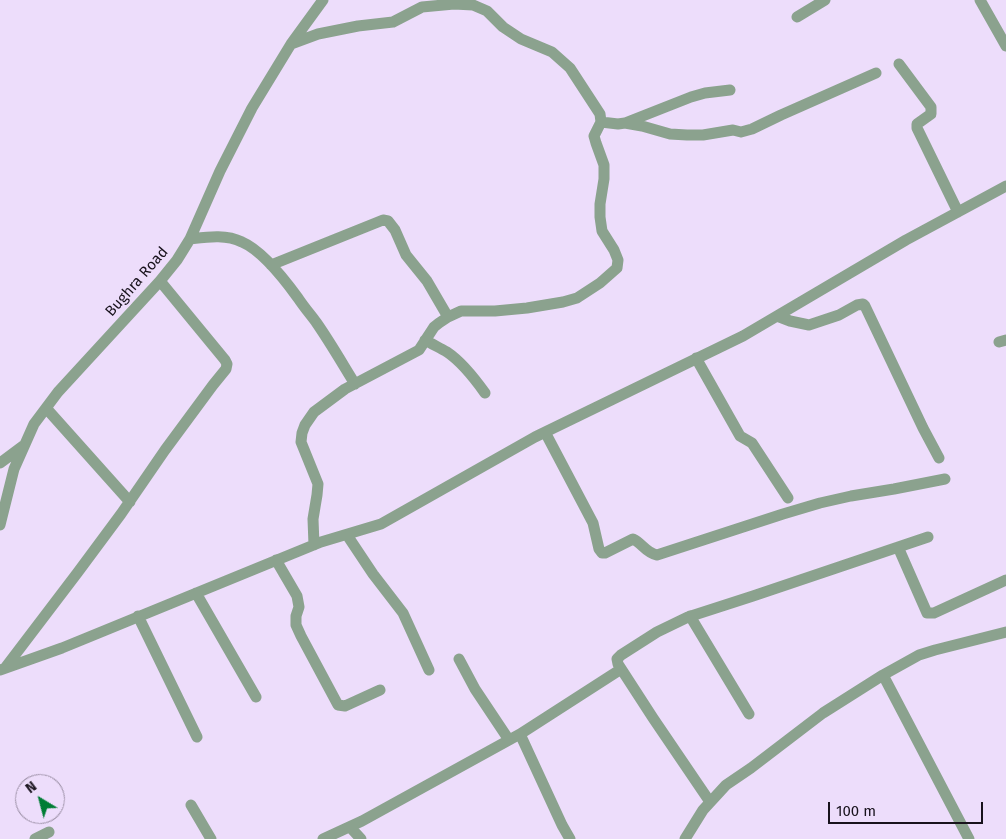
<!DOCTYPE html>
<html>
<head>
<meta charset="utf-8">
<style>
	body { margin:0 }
	#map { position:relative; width:1006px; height:839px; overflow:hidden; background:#edddfb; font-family:"Fira Sans",sans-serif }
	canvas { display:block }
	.north { position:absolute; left:15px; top:774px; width:50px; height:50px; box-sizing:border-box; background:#edddfb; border:1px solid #988ca2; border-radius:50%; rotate:323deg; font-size:14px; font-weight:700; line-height:20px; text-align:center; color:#18121c }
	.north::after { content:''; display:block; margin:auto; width:18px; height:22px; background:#007d35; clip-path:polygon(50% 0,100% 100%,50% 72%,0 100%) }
	.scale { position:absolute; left:828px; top:802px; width:155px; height:22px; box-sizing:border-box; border:2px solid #18121c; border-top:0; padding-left:6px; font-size:15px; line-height:18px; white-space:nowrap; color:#18121c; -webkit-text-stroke:4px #edddfb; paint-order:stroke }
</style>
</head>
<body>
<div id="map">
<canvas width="1006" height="839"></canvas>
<div class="north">N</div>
<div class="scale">100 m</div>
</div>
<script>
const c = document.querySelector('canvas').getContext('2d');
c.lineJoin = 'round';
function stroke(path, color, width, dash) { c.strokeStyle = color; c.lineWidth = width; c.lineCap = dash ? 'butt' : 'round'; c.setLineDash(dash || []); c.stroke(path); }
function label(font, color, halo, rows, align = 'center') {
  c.font = font + ' "Fira Sans",sans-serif'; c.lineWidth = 5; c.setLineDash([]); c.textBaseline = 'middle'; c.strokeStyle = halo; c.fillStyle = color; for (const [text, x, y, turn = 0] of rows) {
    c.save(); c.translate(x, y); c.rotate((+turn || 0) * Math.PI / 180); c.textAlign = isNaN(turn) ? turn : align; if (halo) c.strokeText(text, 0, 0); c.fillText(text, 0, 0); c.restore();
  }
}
stroke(new Path2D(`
	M980,0l26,46
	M797,17l28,-17
	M291,44l27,-10 40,-8 35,-4 29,-15 32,-3 19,1 14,6 16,16 18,12 31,13 18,16 30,46 1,8 -7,14 2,7 8,22v14l-4,25v13l2,14 12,19 4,10 -1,8 -17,15 -23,15 -14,4 -36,6 -32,3h-34l-13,6 -9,6 -5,4 -15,23 -74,39 -31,23 -9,13 -3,8 -1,9 17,42 -1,11 -4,24 1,26
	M899,64l32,43v7l-14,10v4l41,84
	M601,122l17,2 7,-1 17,3 28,8 17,1h16l30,-5 8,2 11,-3 29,-14 95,-42
	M625,123l66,-26 14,-4 25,-3
	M190,239c17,-2 36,-5 52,3 21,9 43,38 56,56 6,9 12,16 18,24 14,20 26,41 39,62
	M271,265l112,-45 5,1 7,9 11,25 21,26 21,36
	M777,316l13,5 19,4 30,-10 18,-10 6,-1 2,2 58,122 16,30
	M425,340c7,4 15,8 22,12 15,10 28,27 38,41
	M999,342l7,-2
	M696,358l44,78 12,7 36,55
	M46,408l84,94
	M545,432l48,91 6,26 3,4h3l28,-14c9,4 13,14 24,16l126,-41 37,-11 31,-7 43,-7 51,-10
	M0,463l23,-17
	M0,525l14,-56 20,-45 24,-32 102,-111 17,-21 13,-21 30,-68 32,-63 39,-64 32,-44
	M347,535l26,39 30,39 26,57
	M898,547l29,66h7l72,-33
	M276,560l21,36 2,11 -3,9v9l5,11 37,69 7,1 35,-16
	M196,593l60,104
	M138,616l59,121
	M690,616l59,98
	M459,659l16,30 34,51
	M5,668l73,-96 43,-58 44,-64 48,-65 13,-16 1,-5 -2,-4 -65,-79
	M0,670l62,-22 259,-106 60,-18 154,-87 208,-101 163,-96 100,-54
	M883,675l86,164
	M520,734l42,91 8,14
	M710,802l-57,-84 -35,-54 -1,-5 4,-4 36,-23 31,-15 65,-21 175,-59
	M191,805l20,34
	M350,827l11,12
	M35,839l14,-7
	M323,839l39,-18 158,-87 101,-65
	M685,839l18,-29 23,-25 25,-17 72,-55 60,-38 36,-20 16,-5 71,-18`), '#8ba28e', 11);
label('15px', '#18121c', '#edddfb', [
	["Bughra Road",137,282,-49]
]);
</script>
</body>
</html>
